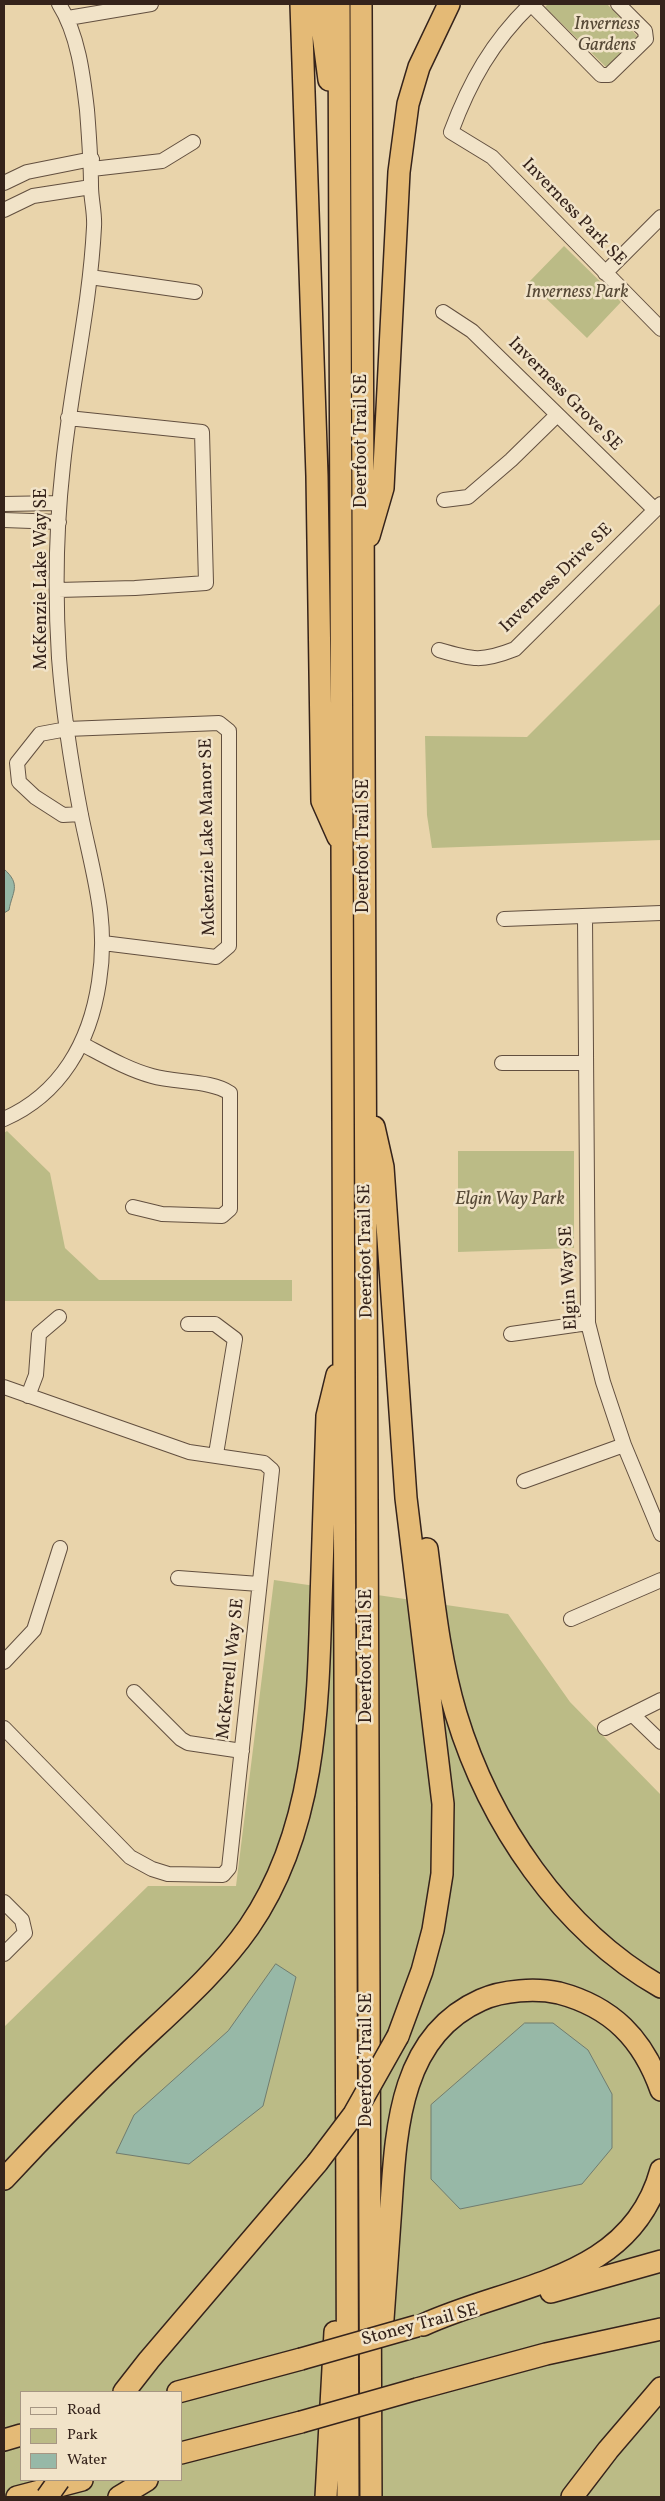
<!DOCTYPE html>
<html>
<head>
<meta charset="utf-8">
<style>
	body { margin:0 }
	#map { position:relative; width:665px; height:2501px; overflow:hidden; background:#e9d4ab; font-family:Vollkorn,serif }
	canvas { display:block }
	.frame { position:absolute; inset:0; border:5px solid #35231b; pointer-events:none }
	.legend { position:absolute; left:20px; top:2391px; width:162px; height:90px; box-sizing:border-box; background:#f1e3c8; border:1px solid #a69683; margin:0; padding:6px 9px; list-style:none; font-size:15px; color:#35231b }
	.legend li { display:flex; align-items:center; gap:10px; height:25px }
	.legend b { width:25px; border:1px solid #a69683 }
</style>
</head>
<body>
<div id="map">
<canvas width="665" height="2501"></canvas>
<div class="frame"></div>
<ul class="legend">
<li><b style="height:6px;background:#f1e3c8"></b>Road</li>
<li><b style="height:14px;background:#bbbb86"></b>Park</li>
<li><b style="height:14px;background:#97b8a7"></b>Water</li>
</ul>
</div>
<script>
const c = document.querySelector('canvas').getContext('2d');
c.lineJoin = 'round';
function fillPath(path, color) { c.fillStyle = color; c.fill(path, 'evenodd'); }
function stroke(path, color, width, dash) { c.strokeStyle = color; c.lineWidth = width; c.lineCap = dash ? 'butt' : 'round'; c.setLineDash(dash || []); c.stroke(path); }
function label(font, color, halo, rows, align = 'center') {
  c.font = font + ' Vollkorn,serif'; c.lineWidth = 5; c.setLineDash([]); c.textBaseline = 'middle'; c.strokeStyle = halo; c.fillStyle = color; for (const [text, x, y, turn = 0] of rows) {
    c.save(); c.translate(x, y); c.rotate((+turn || 0) * Math.PI / 180); c.textAlign = isNaN(turn) ? turn : align; if (halo) c.strokeText(text, 0, 0); c.fillText(text, 0, 0); c.restore();
  }
}
fillPath(new Path2D(`
	M548,4h59l31,33 -31,31 -62,-61z
	M564,246l57,56 -34,36 -58,-56z
	M661,603v237l-229,8 -5,-33 -2,-79 102,1z
	M7,1131l43,42 15,75 34,32h193v21h-288v-168z
	M458,1151h116v97l-116,4z
	M274,1580l234,34 62,88 91,93v702h-657v-470l144,-141h88zM21,2392h160v88h-160z`), '#bbbb86');
const water = new Path2D(`
	M4,869c18,16 8,23 5,41l-5,3z
	M276,1964l20,13 -33,129 -74,58 -73,-11 18,-38 94,-84z
	M525,2023h28l35,27 24,44v54l-30,36 -122,25 -29,-30v-74z`);
fillPath(water, '#97b8a7');
stroke(water, '#707c6f', 1);
const minor = new Path2D(`
	M531,4c-39,38 -61,77 -80,128l41,25 169,172
	M531,4l70,71h8l37,-36 -1,-8 -27,-27
	M68,18l83,-14
	M92,169l70,-8 31,-19
	M4,183l23,-11 65,-13
	M4,210l29,-14 58,-9
	M605,273l56,-56
	M90,277l105,15
	M443,312l29,19 183,179
	M444,500l24,-3 43,-37 46,-45
	M4,504l55,-1
	M4,520l55,2
	M58,590l77,-2 71,-5 -4,-151 -134,-14
	M439,650c34,10 43,12 76,-1l146,-145
	M81,814l-18,1 -28,-18 -16,-15 -2,-19 23,-29 27,-5 152,-6 10,8v215l-13,11 -113,-14
	M585,917l3,406 15,59 21,63 37,89
	M504,919l157,-6
	M82,1044c23,12 45,25 70,32 24,7 59,4 78,17v116l-8,7 -60,-2 -29,-7
	M502,1063h83
	M4,1119c57,-25 86,-77 95,-137 10,-62 -6,-108 -18,-167 -10,-52 -18,-105 -22,-157 -4,-63 -3,-130 4,-193 8,-79 27,-158 31,-238 1,-14 -3,-27 -3,-41 0,-25 -2,-50 -4,-76 -4,-35 -9,-76 -28,-106
	M188,1324h27l20,15 -19,115
	M511,1334l77,-11
	M4,1387l185,65 75,11 8,7 -43,398 -6,7 -55,-1 -16,-5 -22,-12 -126,-129
	M28,1396l8,-21 3,-41 20,-17
	M524,1481l100,-36
	M178,1578l81,6
	M571,1619l90,-39
	M4,1662l30,-32 26,-82
	M134,1692l47,47 7,4 54,8
	M633,1715l28,27
	M605,1728l56,-28
	M4,1902l18,18 3,13 -21,21`);
const highway = new Path2D(`
	M301,4l16,472 5,325 16,36
	M319,4l10,76
	M339,4l9,2493
	M361,4l10,2493
	M369,536l14,-48 16,-316 9,-68 11,-37 30,-63
	M374,1127l9,40 23,331 37,306 -1,70 -9,56 -11,41 -24,65
	M427,1549c7,55 13,112 29,165 33,109 105,216 205,273
	M4,2179c41,-44 83,-87 127,-129 40,-38 86,-77 118,-123 66,-96 69,-215 72,-326 2,-62 4,-123 6,-185l10,-41
	M551,2292l110,-31
	M383,2319c3,-38 5,-75 8,-113 5,-77 9,-170 90,-206 22,-10 55,-12 78,-7 53,14 84,46 102,97
	M423,2325c89,-41 208,-44 238,-155
	M417,2389l129,-35 115,-25
	M124,2392l25,-32 168,-197
	M178,2392l123,-33
	M4,2440l17,-5
	M181,2453l120,-31
	M17,2497l65,-17
	M119,2497l28,-17
	M326,2497l9,-165
	M572,2497l36,-47 53,-62`);
stroke(minor, '#624f3f', 16);
stroke(highway, '#35231b', 24);
stroke(minor, '#f1e3c8', 14);
stroke(highway, '#e4ba76', 21);
const highwayBridge = new Path2D(`
	M317,2163l37,-49 44,-78
	M301,2359l116,-33
	M301,2422l116,-33
	M47,2497l12,-17`);
stroke(highwayBridge, '#35231b', 24, []);
stroke(highwayBridge, '#e4ba76', 21);
label('italic 18px', '#564936', '#f1e3c8', [
	["Inverness",607,26],
	["Gardens",607,47],
	["Inverness Park",577,294],
	["Elgin Way Park",510,1201]
]);
label('18px', '#35231b', '#f1e3c8', [
	["Inverness Park SE",573,213,46],
	["Inverness Grove SE",564,395,45],
	["Deerfoot Trail SE",363,441,-90],
	["McKenzie Lake Way SE",43,579,-90],
	["Inverness Drive SE",557,579,-44],
	["Mckenzie Lake Manor SE",209,837,-91],
	["Deerfoot Trail SE",365,846,-90],
	["Deerfoot Trail SE",367,1251,-91],
	["Elgin Way SE",570,1278,-93],
	["Deerfoot Trail SE",368,1656,-90],
	["McKerrell Way SE",232,1669,-84],
	["Deerfoot Trail SE",368,2060,-90],
	["Stoney Trail SE",420,2326,-15]
]);
</script>
</body>
</html>
